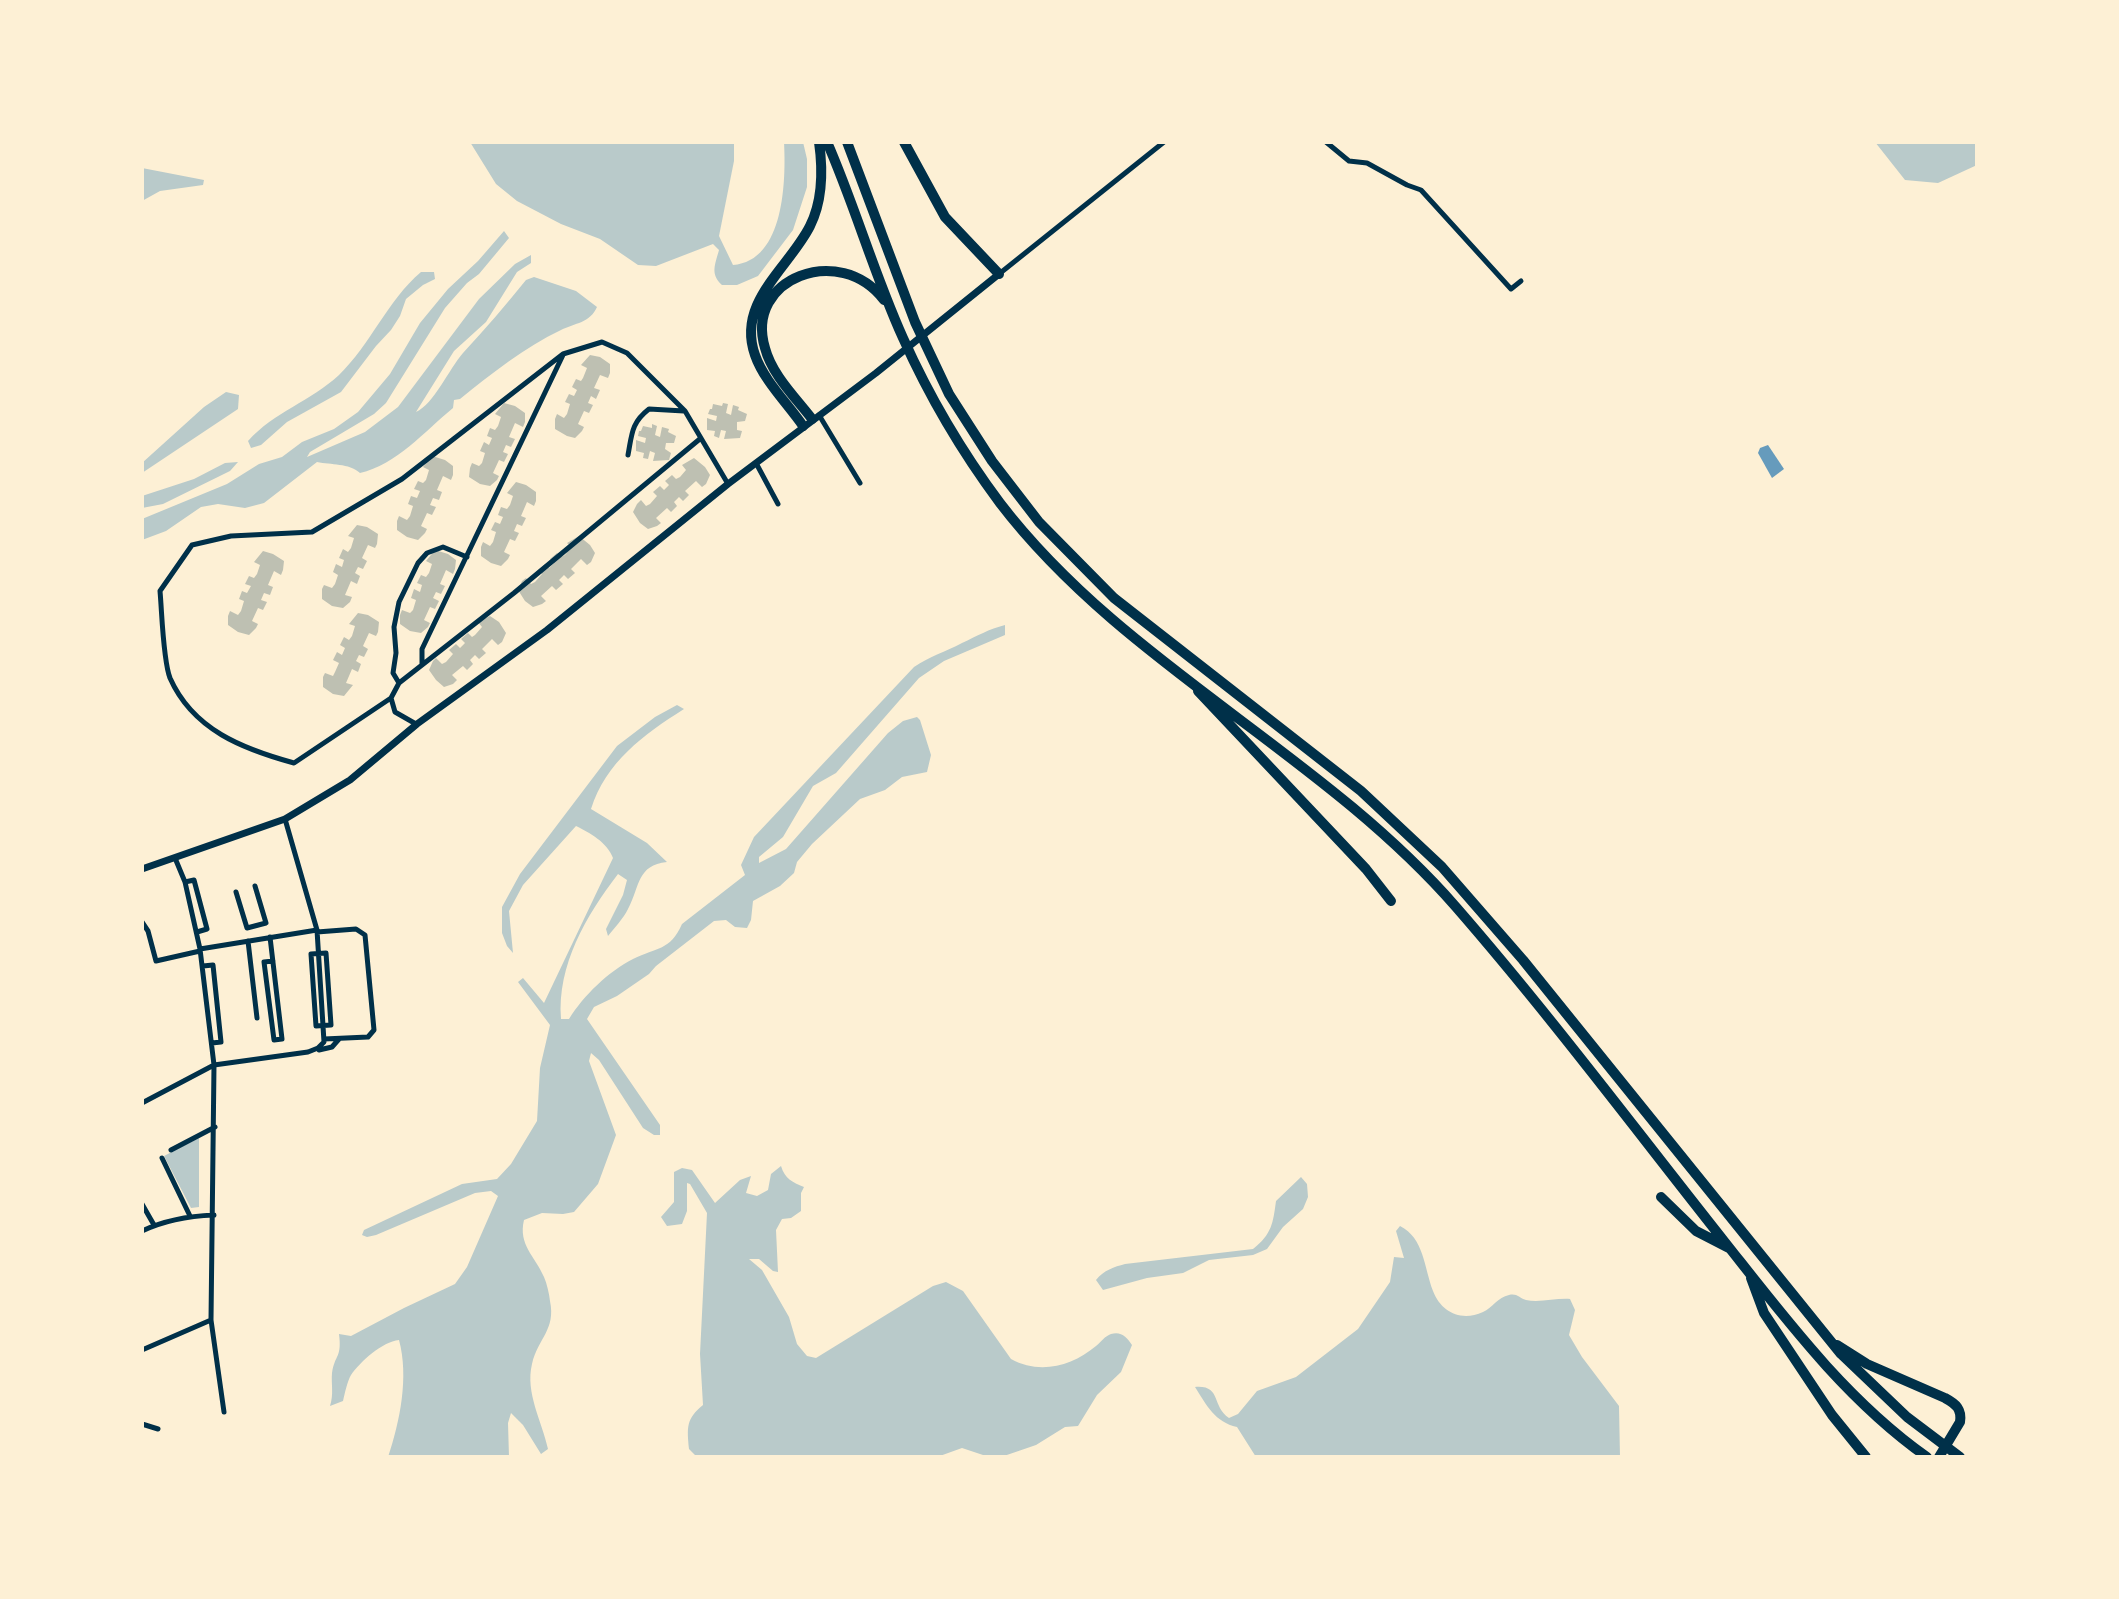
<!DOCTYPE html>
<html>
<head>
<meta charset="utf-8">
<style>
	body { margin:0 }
	#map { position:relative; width:2119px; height:1599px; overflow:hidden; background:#fdf0d5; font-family:"Sofia Sans Condensed",sans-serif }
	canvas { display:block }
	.frame { position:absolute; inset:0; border:144px solid #fdf0d5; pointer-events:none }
</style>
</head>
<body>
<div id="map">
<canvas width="2119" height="1599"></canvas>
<div class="frame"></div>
</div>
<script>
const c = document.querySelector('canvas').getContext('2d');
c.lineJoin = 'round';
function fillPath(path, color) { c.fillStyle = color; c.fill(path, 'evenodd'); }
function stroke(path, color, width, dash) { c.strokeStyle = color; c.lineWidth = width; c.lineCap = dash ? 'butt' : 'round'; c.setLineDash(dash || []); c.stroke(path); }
fillPath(new Path2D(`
	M470,142h264v19l-15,75 14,29c52,-4 53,-86 51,-123h19l4,17v28l-14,43 -35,46 -21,9h-15c-12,-11 -7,-20 -3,-35l-6,-6 -57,22 -18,-1 -38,-26 -39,-15 -44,-23 -21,-17z
	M1875,142h102v23l-39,18 -33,-3z
	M142,168l62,12 -1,5 -43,6 -18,10z
	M504,231l5,7 -30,36 -12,9 -22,25 -59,95 -12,11 -64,38 -3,5 58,-25 33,-25 81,-108 36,-35 16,-9v8l-14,9 -31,50 -32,29 -38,61c18,-8 33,-43 47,-59 22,-24 43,-48 63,-73l8,-3 42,14 21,16c-7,16 -22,16 -36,23 -36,17 -70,44 -101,69l-6,1 -1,8c-28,23 -57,57 -93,65 -11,-10 -29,-8 -43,-11l-53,41 -19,5 -27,-4 -17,3 -35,24 -24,9v-21l85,-35 32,-20 23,-7 20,-15 32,-13 24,-17 32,-38 30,-51 28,-34 30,-28z
	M421,272h13l1,7 -12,6 -17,14 -6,17 -9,14 -15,16 -35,46 -54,30 -26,23 -10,3 -3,-7c26,-29 63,-40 91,-66 32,-31 48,-74 82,-103z
	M226,392l13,3 -1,14 -96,64v-10l62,-56z
	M238,462l-8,9 -67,33 -21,4v-12l52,-17 31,-16z
	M1005,625v10l-61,26 -25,17 -83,95 -23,13 -30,51 -24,20v6l27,-14 102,-116 15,-12 14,-4 3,3 11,35 -4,17 -25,5 -17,13 -25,9 -48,45 -15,18 -3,11 -14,13 -27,15 -2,19 -4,8 -12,-1 -9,-7 -12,1 -58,45 -7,8 -32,22 -23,11 -7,12 73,106v10h-6l-11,-7 -44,-68 -8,-7 -2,8 27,74 -18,49 -24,28 -11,2 -21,-1 -18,7c-6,25 11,36 20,57 3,7 5,16 6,24 6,29 -12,37 -18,63 -7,29 10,57 16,85l-7,5 -18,-29 -12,-12 -3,10 1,34h-121c12,-36 21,-80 11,-117 -17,2 -38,21 -48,35 -4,7 -6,18 -8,26l-13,5c4,-12 1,-22 2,-33 3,-19 10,-15 7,-39l12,2 53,-28 51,-24 12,-17 31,-71 -7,-5 -16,2 -99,42 -9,2 -5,-2 2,-5 98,-46 35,-5 14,-15 26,-43 3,-53 10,-43 -32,-43 5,-4 21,25 69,-145c-6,-16 -23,-25 -37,-32l-53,59 -14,26 4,42 -6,-7 -5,-13v-26l18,-33 97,-128 38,-29 22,-12 7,4c-41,26 -78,53 -93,100l56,34 20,19c-30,3 -27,24 -39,47 -5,10 -13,18 -20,27l-2,-7 17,-34 4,-15 -9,-6c-32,42 -61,91 -57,145h8c15,-24 39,-47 64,-60 24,-12 37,-8 49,-35l63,-49 -4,-10 13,-28 160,-170c16,-11 31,-15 48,-24 15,-7 27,-14 43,-18z
	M199,1138v69l-8,1 -27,-52z
	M781,1166c4,13 11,16 23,21l-3,6v18l-10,7 -9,1 -6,11 2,42 -5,-1 -14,-12h-10l13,11 27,47 8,27 10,12 9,2 117,-72 13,-4 17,9 48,68c29,16 61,7 85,-13 5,-4 9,-10 15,-12 10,-3 16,3 21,11l-11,27 -24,23 -19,31 -13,1 -29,18 -35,12 -15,-1 -24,-8 -25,9 -242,-2 -6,-6c-2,-22 -3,-30 14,-44l-3,-51 7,-141 -17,-29 -3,-1v28l-5,13 -15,2 -6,-9 13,-15v-30l8,-4 10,2 23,33 25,-23 11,-4 -5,17 11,3 11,-6 3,-16z
	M1301,1177l6,7 1,13 -5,12 -20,18 -16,22 -14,6 -44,5 -26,13 -36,5 -44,12 -7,-10c8,-10 18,-13 29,-16l128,-15c19,-15 20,-26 23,-48z
	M1400,1226c24,12 24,41 33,65 8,21 28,31 50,21 9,-4 15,-15 26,-17 8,-2 10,3 17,5 13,3 30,-2 44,-1l5,11 -6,25 13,22 37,49 1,51h-364l-19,-30c-22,-5 -30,-21 -42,-40 27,-2 16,19 34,31l9,-4 19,-23 39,-14 62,-48 32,-47 4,-25 10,1 -8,-27z`), '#b9caca');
fillPath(new Path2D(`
	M1768,445l16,24 -12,9 -14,-25 2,-5z`), '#669bbc');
fillPath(new Path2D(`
	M590,355l10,2 10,7v9l-2,5 -8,-3 -6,13 6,2 -4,9 -5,-3 -3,7 5,2 -4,8 -5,-2 -6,13 6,3 -2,4 -7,7 -8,-2 -12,-7v-10l2,-5 7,4 3,-4 3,-10 -5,-2 4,-8 5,2 3,-6 -5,-3 4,-8 5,2 2,-3 4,-10 -6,-3z
	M504,403l11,3 10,7v9l-2,5 -8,-4 -6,14 6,2 -4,8 -5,-2 -3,7 5,2 -4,8 -5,-2 -6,13 6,3 -2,4 -7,6 -10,-2 -11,-7 1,-9 2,-5 7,3 3,-3 3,-10 -5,-2 4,-9 5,3 3,-7 -5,-2 3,-8 5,2 3,-4 3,-9 -6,-3z
	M723,403l5,1 -2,9 5,2 2,-10 6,2 -1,3 9,4 -2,7 -8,1v8l5,1 -2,7 -16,1 2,-8 -5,-1 -2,8 -5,-2 1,-5 -8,-1v-12l9,3 1,-5 -9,-2 2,-5h2l1,-5 9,2z
	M652,424l5,2 -2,9 5,2 2,-10 7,2 -1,3 8,4 -2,7h-8l-1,6 6,4 -2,7 -16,1 2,-8 -5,-2 -2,8 -5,-1 1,-5 -8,-2v-11l9,3 1,-5 -8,-2 1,-5h2l2,-5 9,2z
	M432,456l13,4 8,6v9l-2,5 -8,-4 -6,14 5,2 -3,8 -6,-2 -3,7 6,2 -4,8 -5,-2 -6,13 6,3 -2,4 -7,7 -11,-3 -10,-7v-9l2,-5 8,4 3,-4 3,-10 -5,-2 3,-8 6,2 3,-7 -6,-2 4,-8 5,2 3,-3 3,-10 -6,-3z
	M694,458l11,9 5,8 -4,9 -4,3 -6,-6 -11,10 4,4 -6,6 -4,-4 -5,5 3,4 -6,6 -4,-4 -11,10 5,5 -4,3 -9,3 -8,-6 -7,-11 4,-8 4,-4 5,6 4,-2 7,-8 -4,-4 7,-6 4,4 5,-5 -4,-4 7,-6 4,4 4,-2 6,-7 -4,-5z
	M516,482l10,3 10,7v9l-2,5 -7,-4 -6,14 5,2 -4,8 -5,-2 -3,7 5,2 -4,8 -5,-2 -6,13 6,3 -2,4 -7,7 -10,-3 -10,-7v-9l2,-5 7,4 3,-4 3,-10 -5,-2 4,-8 5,2 3,-7 -5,-2 3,-8 6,2 3,-4 3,-9 -6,-3z
	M357,525l10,2 11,7 -1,10 -2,4 -7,-3 -6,13 5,3 -4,8 -5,-2 -3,6 5,3 -3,8 -6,-3 -6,14 7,2 -2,5 -7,6 -11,-2 -10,-7v-10l2,-4 8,3 3,-4 3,-9 -5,-3 3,-8 6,3 2,-7 -5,-2 4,-9 5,3 3,-4 3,-10 -6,-2z
	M579,536l11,9 5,8 -4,9 -4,3 -6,-6 -10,10 4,4 -7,6 -4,-4 -5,5 4,4 -7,6 -4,-4 -11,10 5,5 -4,3 -9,3 -8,-6 -7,-11 4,-9 4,-3 5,6 4,-2 7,-8 -4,-4 7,-6 4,4 5,-5 -4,-4 7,-6 4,4 4,-2 6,-8 -4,-4z
	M435,550l13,4 8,6 -1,9 -2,5 -7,-4 -6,14 5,2 -4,8 -5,-2 -3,6 6,3 -4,8 -5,-2 -6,13 6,3 -2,4 -7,6 -11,-2 -10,-7v-9l2,-5 8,3 3,-3 3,-10 -5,-2 3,-9 6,3 2,-7 -5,-2 4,-8 5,2 3,-4 3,-9 -6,-3z
	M263,551l10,3 11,7 -1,9 -2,5 -7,-4 -6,14 5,2 -3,8 -6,-2 -3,7 6,2 -4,8 -5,-2 -6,13 6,3 -2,4 -7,7 -11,-3 -10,-7v-9l2,-5 8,4 3,-4 3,-10 -5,-2 3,-8 5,2 4,-7 -6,-2 4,-8 5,2 3,-4 3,-9 -6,-3z
	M358,613l10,2 11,7 -1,10 -2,4 -7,-3 -6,13 5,3 -4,8 -5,-2 -3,6 5,3 -3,8 -6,-3 -6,14 7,2 -9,11 -11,-2 -10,-7v-10l2,-4 8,3 2,-4 4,-9 -6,-3 4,-8 5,3 3,-7 -5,-3 4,-8 5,3 3,-4 3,-10 -6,-2z
	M490,616l9,6 7,11 -4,9 -4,3 -6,-6 -10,10 4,4 -7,6 -4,-4 -5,5 3,4 -6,6 -4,-4 -11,9 5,5 -4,4 -9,3 -8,-7 -7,-10 4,-9 3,-3 6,6 4,-2 7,-8 -4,-4 7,-6 4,4 5,-5 -4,-4 7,-6 4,4 3,-2 7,-8 -4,-5z`), '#bec0b2');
stroke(new Path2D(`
	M1326,142l23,19 18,2 40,22 14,5 90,99 10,-8
	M999,274l165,-132
	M819,415l41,68
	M628,455c4,-21 3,-32 21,-46l35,2
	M756,463l22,41
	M422,664v-15l141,-294
	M399,683l-6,-10 3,-20 -2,-26 5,-25 19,-39 9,-10 16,-6 24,10
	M391,698l-97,65c-51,-14 -101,-33 -124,-85 -7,-18 -8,-65 -10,-87l32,-46 39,-9 81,-4 90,-53 161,-125 39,-12 25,11 58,58 43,73
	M416,724l-21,-12 -4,-14 8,-15 115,-90 187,-155
	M175,858l10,24 15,67 14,116 -3,255 13,92
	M185,882l9,-2 13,49 -10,3
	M236,892l11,36 19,-5 -11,-37
	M142,922l6,9 8,30 44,-10
	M317,932l39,-3 9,6 9,95 -6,7 -44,2
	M270,937l12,102 -8,1 -10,-78 9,-1
	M248,941l9,77
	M200,949l117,-19
	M326,953l5,72 -15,1 -5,-72z
	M203,966l10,-1 8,77 -9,1
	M319,1050l13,-3 7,-8
	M142,1103l72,-38 94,-13 10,-4 6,-6 -7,-112 -32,-111
	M171,1150l44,-23
	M162,1158l28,58
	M142,1204l12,21
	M142,1231c23,-11 47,-15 72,-16
	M142,1350l69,-30
	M142,1424l16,5`), '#003049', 5);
stroke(new Path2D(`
	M142,869l143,-50 65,-39 67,-56 130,-94 181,-146 148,-111 123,-99`), '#003049', 7);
stroke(new Path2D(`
	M827,142c28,64 47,132 76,196 26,58 59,114 97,165 123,161 322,250 456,404 94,108 180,223 268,334 61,77 122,159 203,216
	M847,142l68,180 34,72 43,67 47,61 75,76 247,193 81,76 81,93 318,394 66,63 53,40
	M904,142l41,75 54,57
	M812,419c-16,-21 -40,-44 -47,-71 -21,-70 75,-106 119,-48
	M803,426c-15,-22 -39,-45 -48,-71 -19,-53 34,-87 55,-129 13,-26 13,-56 9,-84
	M1198,691l168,178 25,32
	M1661,1197l35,34 33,17
	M1751,1278l13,35 68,102 34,42
	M1837,1345l30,19 78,34c11,6 17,11 15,24l-21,35`), '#003049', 10);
</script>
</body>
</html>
